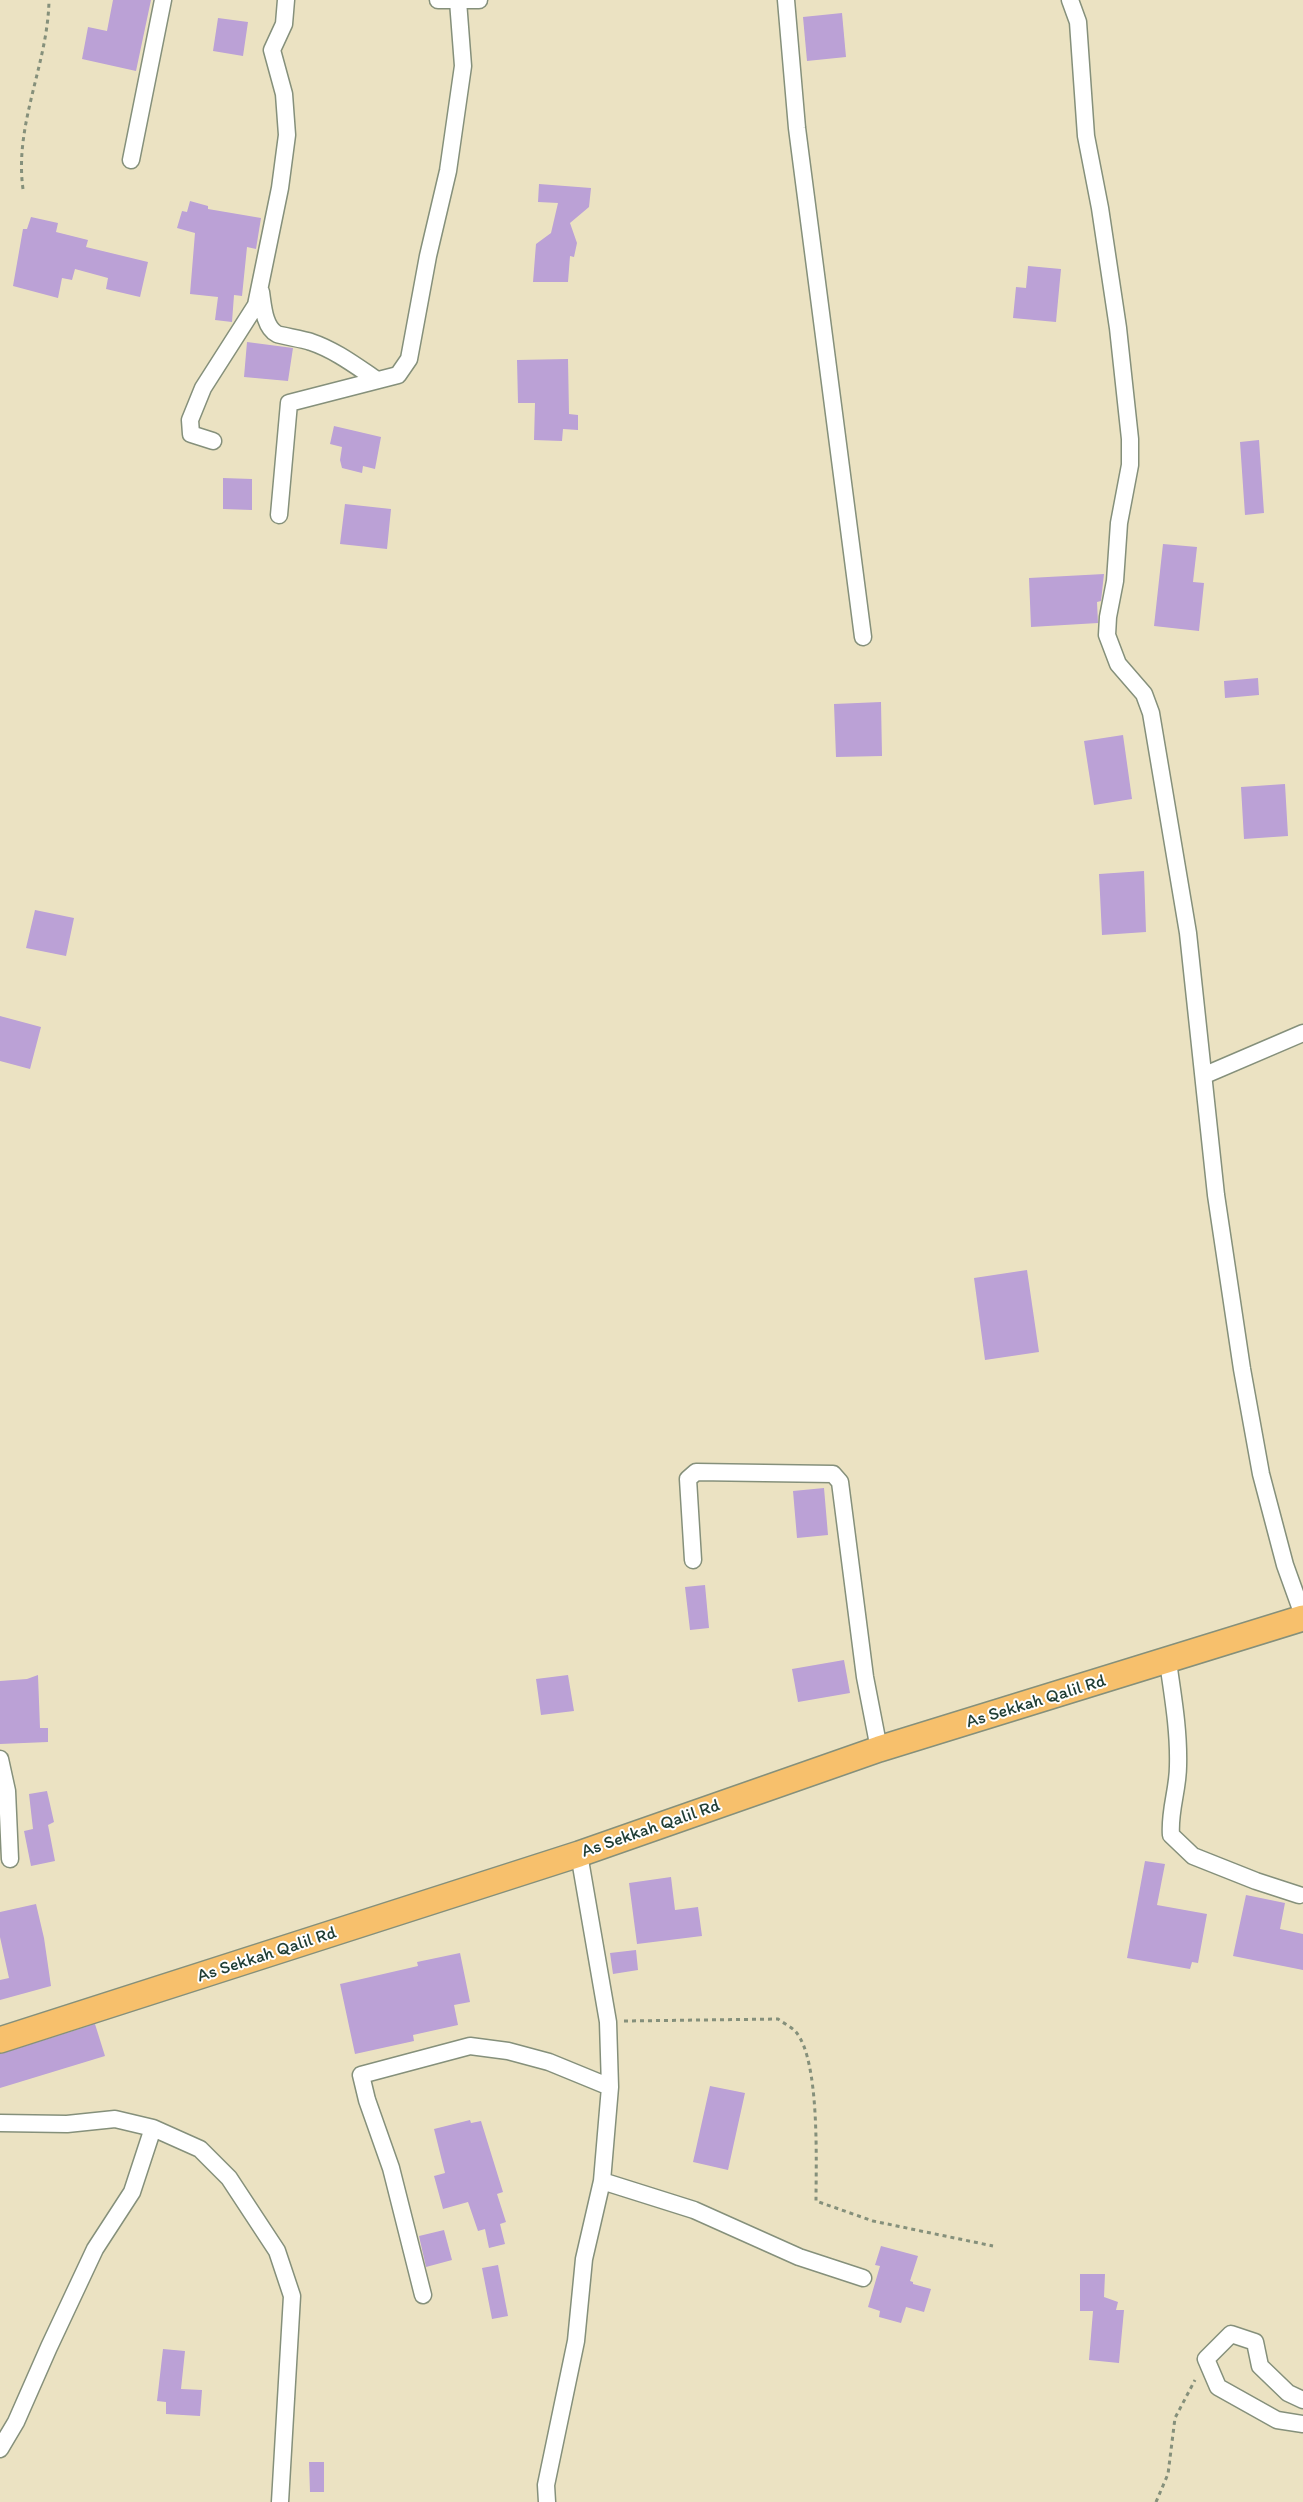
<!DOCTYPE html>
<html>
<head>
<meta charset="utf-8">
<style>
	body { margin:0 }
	canvas { display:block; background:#ebe2c2 }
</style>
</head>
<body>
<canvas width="1303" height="2502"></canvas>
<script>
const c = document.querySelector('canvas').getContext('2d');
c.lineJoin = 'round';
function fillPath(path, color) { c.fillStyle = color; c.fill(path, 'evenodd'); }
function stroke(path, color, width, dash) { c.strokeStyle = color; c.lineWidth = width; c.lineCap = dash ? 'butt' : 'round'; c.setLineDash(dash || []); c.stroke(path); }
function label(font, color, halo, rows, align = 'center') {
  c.font = font + ' Itim,sans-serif'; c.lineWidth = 4; c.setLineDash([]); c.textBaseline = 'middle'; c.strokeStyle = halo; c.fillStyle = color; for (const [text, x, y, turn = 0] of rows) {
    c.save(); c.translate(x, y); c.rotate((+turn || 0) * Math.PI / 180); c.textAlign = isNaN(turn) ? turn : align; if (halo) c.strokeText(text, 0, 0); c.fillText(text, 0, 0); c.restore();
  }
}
fillPath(new Path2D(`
	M113,0h38l-15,71 -54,-12 6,-32 19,4z
	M842,13l4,44 -39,4 -4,-44z
	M218,18l30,4 -5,34 -30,-5z
	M539,184l52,4 -2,19 -19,16 7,20 -3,14 -4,-1 -2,26h-35l3,-38 15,-11 7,-30 -20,-1z
	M190,201l18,5v3l53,9 -5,31 -9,-2 -5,49 -8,-1 -2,27 -17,-2 3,-23 -28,-3 5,-61 -18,-5 5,-17 5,1z
	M31,217l27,6 -2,9 32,8 -2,7 62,15 -8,35 -34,-8 2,-11 -33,-9 -3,11 -10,-2 -4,20 -45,-12 10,-57h4z
	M1028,266l33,3 -5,53 -43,-4 3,-31 10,1z
	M247,342l46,6 -5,33 -44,-4z
	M568,359l1,55 9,1v15l-15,-1 -1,12 -28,-1 1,-37h-17l-1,-43z
	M334,426l47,11 -6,32 -12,-3 -1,7 -20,-5 -2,-8 2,-13 -12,-3z
	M1259,440l5,73 -19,2 -5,-73z
	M223,478l29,1v31l-29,-1z
	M345,504l46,5 -4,40 -47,-5z
	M1163,544l34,3 -4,35 11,1 -5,48 -45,-5z
	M1104,574l-3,27 -4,1 1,21 -67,4 -2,-49z
	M1258,678l1,17 -34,3 -1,-17z
	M881,702l1,54 -46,1 -2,-53z
	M1123,735l9,64 -38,6 -10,-64z
	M1285,784l3,52 -44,3 -3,-52z
	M1144,871l2,61 -44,3 -3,-61z
	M35,910l39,8 -8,38 -40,-8z
	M0,1016l41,11 -11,42 -30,-8z
	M1027,1270l12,82 -54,8 -11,-82z
	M824,1488l4,47 -31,3 -4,-47z
	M705,1585l4,43 -19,2 -5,-43z
	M844,1660l6,33 -52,9 -6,-33z
	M38,1675l2,53h8v14l-48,2v-63l27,-2z
	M568,1675l6,36 -33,4 -5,-36z
	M47,1791l7,31 -6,3 7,36 -24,5 -7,-35 9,-2 -4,-35z
	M1145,1861l20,3 -8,41 50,9 -9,49 -6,-1 -2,7 -63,-11z
	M671,1877l4,33 23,-3 4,29 -65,8 -8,-61z
	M1246,1895l39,8 -5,26 23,5v36l-70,-14z
	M36,1904l8,34 7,48 -51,14v-20l9,-2 -9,-41v-25z
	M636,1950l2,20 -25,4 -3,-21z
	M460,1953l10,49 -16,3 4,20 -45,10 1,6 -59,13 -15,-70 78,-18 -1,-4z
	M95,2024l10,32 -105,32v-34z
	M710,2086l35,7 -17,77 -35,-8z
	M470,2120l1,3 10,-2 22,71 -6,2 9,28 -6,2 5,20 -16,4 -4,-19 -7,2 -10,-29 -25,7 -9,-33 11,-3 -11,-44z
	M444,2230l8,30 -26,7 -7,-31z
	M881,2246l37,10 -8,25 3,1v2l18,5 -7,23 -18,-5 -5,16 -22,-6 1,-6 -12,-4 12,-41 -5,-1z
	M498,2265l10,51 -16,3 -10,-51z
	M1080,2274h25l-1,23 14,5 -2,8h8l-5,53 -30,-3 4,-49h-13z
	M163,2349l22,2 -4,38 21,1 -2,26 -34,-2v-12l-9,-1z
	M309,2462h15v30h-14z`), '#bba1d6');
const street = new Path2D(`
	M438,0h41
	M786,0l11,128 66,509
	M1070,0l8,22 8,114 14,72 18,120 12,111v26l-11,58 -4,58 -7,36 -1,18 11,29 26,30 7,19 37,220 28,262 26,174 19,105 24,91 18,50
	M131,160l32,-160
	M261,292c2,13 3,35 16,42 5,2 26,5 34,8 24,8 45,24 66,38
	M213,441l-22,-7 -1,-14 13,-32 53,-83 24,-117 7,-53 -3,-41 -12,-44 12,-26 2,-24
	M279,515l10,-112 109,-28 11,-16 19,-103 20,-85 15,-105 -5,-65
	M1205,1075l98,-42
	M693,1560l-5,-81 8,-7 137,2 7,8 25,195 14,72
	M1168,1662c5,35 11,69 10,104 0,24 -9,45 -7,69l22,21 63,25 43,14
	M0,1759l7,32 3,68
	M0,2123l67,1 48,-5 38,9 47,21 29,29 48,73 15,45 -12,206
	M602,2181l92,29 105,47 64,21
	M423,2295l-32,-127 -24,-68 -6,-25 109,-29 38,5 41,11 61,25
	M1303,2400l-15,-7 -28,-27 -5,-24 -24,-8 -25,25 12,28 59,33 26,4
	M0,2449l16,-27 33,-75 46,-98 37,-57 21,-64
	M547,2502l-1,-17 30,-144 8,-82 18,-78 8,-94 -2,-65 -29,-168`);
const primary = new Path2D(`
	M0,2040l579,-186 300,-105 424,-131`);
stroke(street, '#85907b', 19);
stroke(primary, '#85907b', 28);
stroke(new Path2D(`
	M23,189c-9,-65 25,-125 26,-189
	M624,2021l154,-2c5,4 14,8 18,13 24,29 20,130 20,169l57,20 120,25
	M1156,2502l12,-28 7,-56 20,-38`), '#85907b', 3, [4, 4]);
stroke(street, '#fff', 16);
stroke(primary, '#f7c06c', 25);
label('18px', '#1f3d34', '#fff', [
	["As Sekkah Qalil Rd",1036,1702,-17],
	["As Sekkah Qalil Rd",651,1829,-19],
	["As Sekkah Qalil Rd",267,1955,-18]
]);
</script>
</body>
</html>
